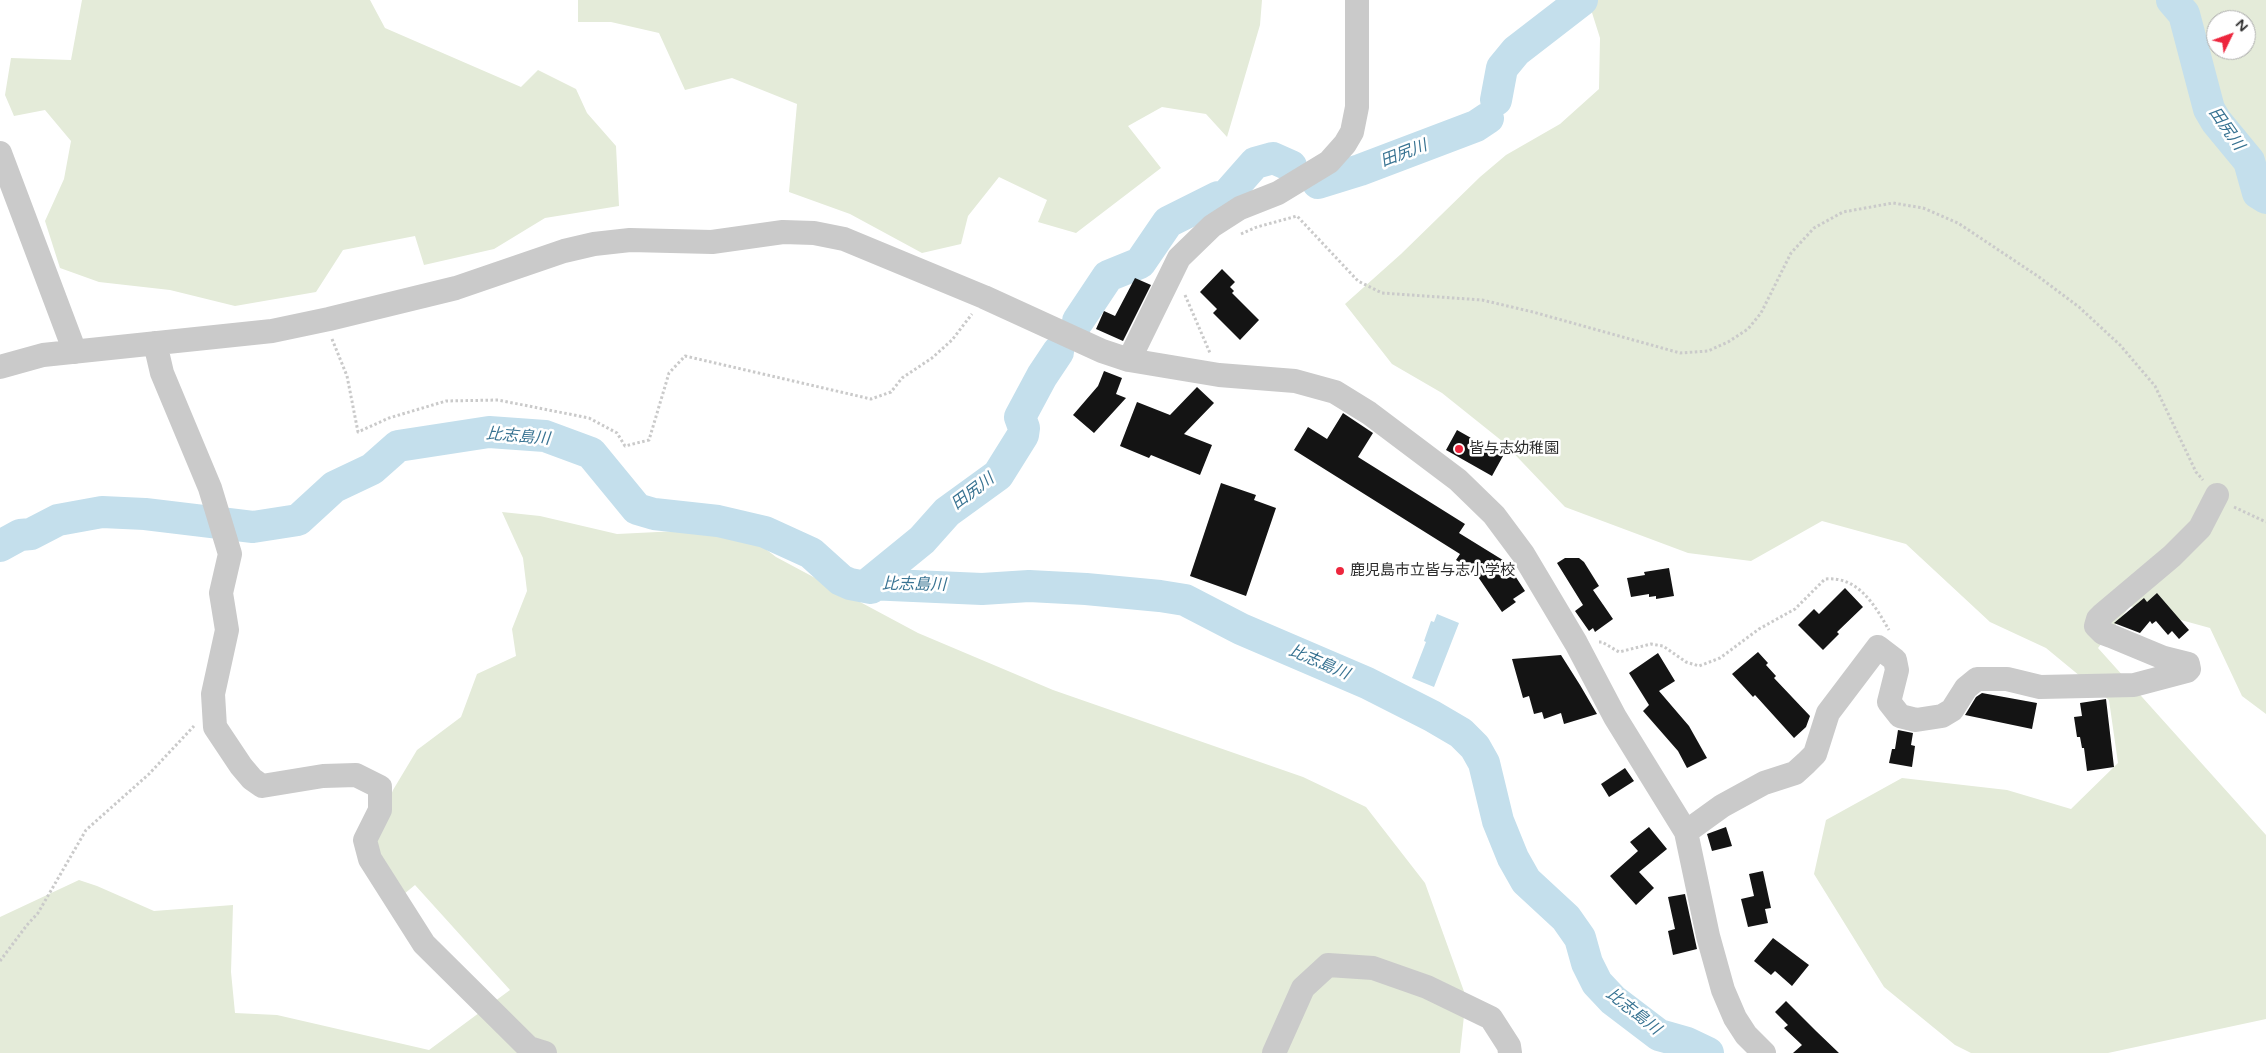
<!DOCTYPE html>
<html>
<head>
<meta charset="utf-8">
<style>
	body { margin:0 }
	#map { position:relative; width:2266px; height:1053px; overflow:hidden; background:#fff; font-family:"Varela Round",sans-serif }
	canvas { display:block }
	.north { position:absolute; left:2206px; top:10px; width:50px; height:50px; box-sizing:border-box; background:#fff; border:1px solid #ababab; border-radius:50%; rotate:48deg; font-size:14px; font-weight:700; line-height:20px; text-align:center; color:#2d2d2d }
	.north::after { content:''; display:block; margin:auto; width:18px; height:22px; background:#ed263d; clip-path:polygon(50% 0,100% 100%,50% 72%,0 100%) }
</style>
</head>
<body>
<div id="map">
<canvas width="2266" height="1053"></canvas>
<div class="north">N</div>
</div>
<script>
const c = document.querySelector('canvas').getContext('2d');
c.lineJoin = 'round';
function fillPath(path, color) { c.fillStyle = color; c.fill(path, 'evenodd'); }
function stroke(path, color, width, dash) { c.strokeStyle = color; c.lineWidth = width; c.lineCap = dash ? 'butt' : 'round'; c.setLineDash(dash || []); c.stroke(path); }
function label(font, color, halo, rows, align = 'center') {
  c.font = font + ' "Varela Round","Noto Sans JP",sans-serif'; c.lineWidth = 5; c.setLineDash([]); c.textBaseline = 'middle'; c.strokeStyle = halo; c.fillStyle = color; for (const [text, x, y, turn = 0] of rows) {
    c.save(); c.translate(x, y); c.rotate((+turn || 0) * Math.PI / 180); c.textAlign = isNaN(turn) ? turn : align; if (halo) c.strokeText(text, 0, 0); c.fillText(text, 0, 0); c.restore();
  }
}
fillPath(new Path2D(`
	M82,0h288l15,28 136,59 17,-17 38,19 11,24 29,33 3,60 -74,12 -51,31 -70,16 -9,-29 -72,14 -27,42 -81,14 -65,-16 -71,-8 -39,-14 -15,-47 19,-42 7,-38 -26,-31 -31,6 -9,-21 6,-37 60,2z
	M578,0h684l-2,25 -33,112 -21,-23 -44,-7 -34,19 33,42 -85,65 -38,-11 9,-22 -48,-23 -31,39 -7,28 -39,9 -72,-39 -61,-22 8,-88 -65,-26 -47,12 -26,-57 -48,-11h-33z
	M1588,0h678v714l-24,-18 -32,-68 -80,-22 -32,42 168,187v184l-158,34h-137l-16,-8 -71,-58 -70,-113 12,-54 76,-42 105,12 64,19 47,-46 -9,-63 -63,-52 -56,-26 -84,-78 -84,-23 -71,40 -63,-8 -123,-46 -63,-66 -60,-48 -50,-29 -47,-60 56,-50 79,-77 26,-22 54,-31 39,-35 1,-51zM2216,20h30v30h-30z
	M502,512l38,4 77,18 61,-3 48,6 37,10 13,10 142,76 135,57 250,87 63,30 59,76 41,114 -6,56h-1460v-136l79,-37 18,6 57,25 79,-6 -2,67 4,41 42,2 152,35 81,-60 -95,-105 -11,9 -31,-52 20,-52 24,-40 44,-33 16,-43 39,-18 -4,-27 15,-38 -4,-33z`), '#e4ebd9');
fillPath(new Path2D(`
	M1437,614l22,9 -25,64 -22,-9 14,-36 -2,-1 7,-20 3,1z`), '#c4dfec');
stroke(new Path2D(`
	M2172,0l12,14 25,95 7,12 33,40 9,32 8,5
	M1496,100l6,-32 14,-17 66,-51
	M1318,183l42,-13 116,-44 12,-8
	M1078,321l30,-45 32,-13 28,-41 50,-25h7l30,-34 18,-5 18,8
	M0,546l20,-11 11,-1 27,-14 44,-8 43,2 108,13 45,-7 36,-33 38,-18 26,-23 91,-14 56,4 46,17 46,56 17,5 64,7 47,11 46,21 30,27 9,4 21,4 -3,-4
	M868,584l114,5 47,-3 57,3 74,7 25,4 56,29 126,54 65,33 29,17 14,14 9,16 14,58 15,37 13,23 40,37 14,20 7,25 10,20 16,17 46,35 28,8 21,10
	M868,584l54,-44 25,-28 51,-37 25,-40 1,-7 -4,-11 22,-41 16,-24`), '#c4dfec', 32);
fillPath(new Path2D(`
	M1222,269l13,13 -5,5 4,4 -2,2 27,27 -19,20 -27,-27 4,-4 -17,-17z
	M1135,278l16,7 -28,56 -27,-12 8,-18 11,5z
	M1104,371l18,7 -6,16 10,4 -32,35 -21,-18 25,-29z
	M1197,387l17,16 -30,31 28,11 -12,30 -49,-20 -2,3 -29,-12 17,-44 33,13z
	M1343,413l30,20 -15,24 107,67 -6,9 47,29 19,29 -12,8 3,3 -14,10 -28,-41 -18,-11 4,-6 -166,-104 14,-23 19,12z
	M1457,430l46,26 -11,20 -46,-26z
	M1221,483l35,12 -2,5 22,8 -30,88 -56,-20z
	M1565,558h14l5,4 15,24 -6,4 20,29 -18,13 -2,-4 -4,3 -14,-20 8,-6 -26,-42z
	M1669,568l5,28 -18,3v-3l-7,1v-3l-18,3 -4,-19 18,-3 -1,-3z
	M1845,588l18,19 -26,25 2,2 -16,16 -25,-25 16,-16 5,5z
	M2157,593l32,37 -10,9 -7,-8 -4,4 -12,-14 -4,3 -2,-3 -10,12 -26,-10 30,-25 3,4z
	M1758,652l10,11 -2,2 10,11 -2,2 36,38 -4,11 -12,11 -39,-43 -2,2 -21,-23z
	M1658,653l17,28 -16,10 30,35 18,32 -20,10 -9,-17 -35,-40 6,-6 -20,-32z
	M1561,655l19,30 17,29 -33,10 -3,-11 -17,6 -2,-7 -8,2 -5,-18 -6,2 -11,-39z
	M1982,693l55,10 -5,26 -67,-14 11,-18z
	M2106,699l8,68 -27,4 -3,-23h-2l-2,-11h-3l-3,-20 8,-1 -2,-13z
	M1898,730l15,3 -2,12 4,1 -3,21 -23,-4 3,-14h3z
	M1625,768l9,13 -25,16 -8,-13z
	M1649,827l18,22 -28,23 15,16 -18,17 -26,-29 28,-25 -8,-9z
	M1726,827l6,19 -20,5 -5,-17z
	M1763,871l8,37 -6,1 3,14 -20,4 -7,-28 13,-3 -5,-22z
	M1685,894l12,55 -24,6 -5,-24 7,-2 -7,-32z
	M1773,938l36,27 -17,21 -17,-15 -4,4 -17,-14z
	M1786,1001l30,30 23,22h-46l9,-8 -18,-17 4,-3 -13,-13z`), '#141414');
stroke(new Path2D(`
	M1241,234l16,-7 40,-11 61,65 24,12 100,7 51,12 147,41 28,-2 20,-9 20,-13 13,-16 30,-60 23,-25 29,-16 50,-9 30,5 35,15 81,54 40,30 41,38 35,41 41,86 7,8
	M1185,295l25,58
	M332,339l15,37 11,56 31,-14 57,-17 52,-1 91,18 28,15 8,13 24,-6 20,-67 16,-17 186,43 20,-7 11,-14 30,-20 20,-18 20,-26
	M2234,507l32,15
	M1599,642h3l17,10 32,-8 12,2 23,16 13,4 21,-8 39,-29 36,-20 30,-30c33,-3 49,25 64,51
	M0,961l27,-36 11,-12 48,-83 63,-56 45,-48`), '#cacaca', 3, [2.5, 2.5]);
stroke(new Path2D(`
	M0,153l75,199
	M155,343l7,30 48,115 20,66 -9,39 6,37 -14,64 2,33 26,39 11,13 10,7 61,-10 33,-1 24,12v23l-15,30 5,19 54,85 105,104 16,5
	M1129,360l50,-102 33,-32 28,-18 38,-15 51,-31 16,-18 7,-12 5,-25v-107
	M0,367l43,-12 229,-24 57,-12 127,-31 108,-37 30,-7 36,-4 82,2 71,-10 31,1 30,6 140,58 118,54 27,9 90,15 76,6 40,11 34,21 89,67 36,35 29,39 53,89 39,74 71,115 22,104 15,54 12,28 11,17 18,18
	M1686,832l36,-26 42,-23 31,-10 11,-10 9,-9 13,-41 50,-66 17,13 2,10 -8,32 11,14 16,4 26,-4 10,-6 14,-22 11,-9h30l33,8 94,-2 53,-14 2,-2 -1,-5 -24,-6 -53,-22 -8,-3 -7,-7 2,-7 4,-4 70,-59 28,-28 17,-33
	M1274,1053l29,-65 25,-23 45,3 54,19 64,31 18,28 1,7`), '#cacaca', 24);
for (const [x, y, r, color] of [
	[1459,449,5,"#ed263d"],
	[1340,571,5,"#ed263d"]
]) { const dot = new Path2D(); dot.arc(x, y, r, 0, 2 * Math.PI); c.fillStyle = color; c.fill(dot); stroke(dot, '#fff', 2); }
label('15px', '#2d2d2d', '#fff', [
	["皆与志幼稚園",1469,449],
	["鹿児島市立皆与志小学校",1350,571]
], 'left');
label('italic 16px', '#387392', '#fff', [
	["田尻川",2226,129,55],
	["田尻川",1404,154,-21],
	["比志島川",518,437,5],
	["田尻川",973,492,-37],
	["比志島川",914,585,1],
	["比志島川",1319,663,23],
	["比志島川",1633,1012,38]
]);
</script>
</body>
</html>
